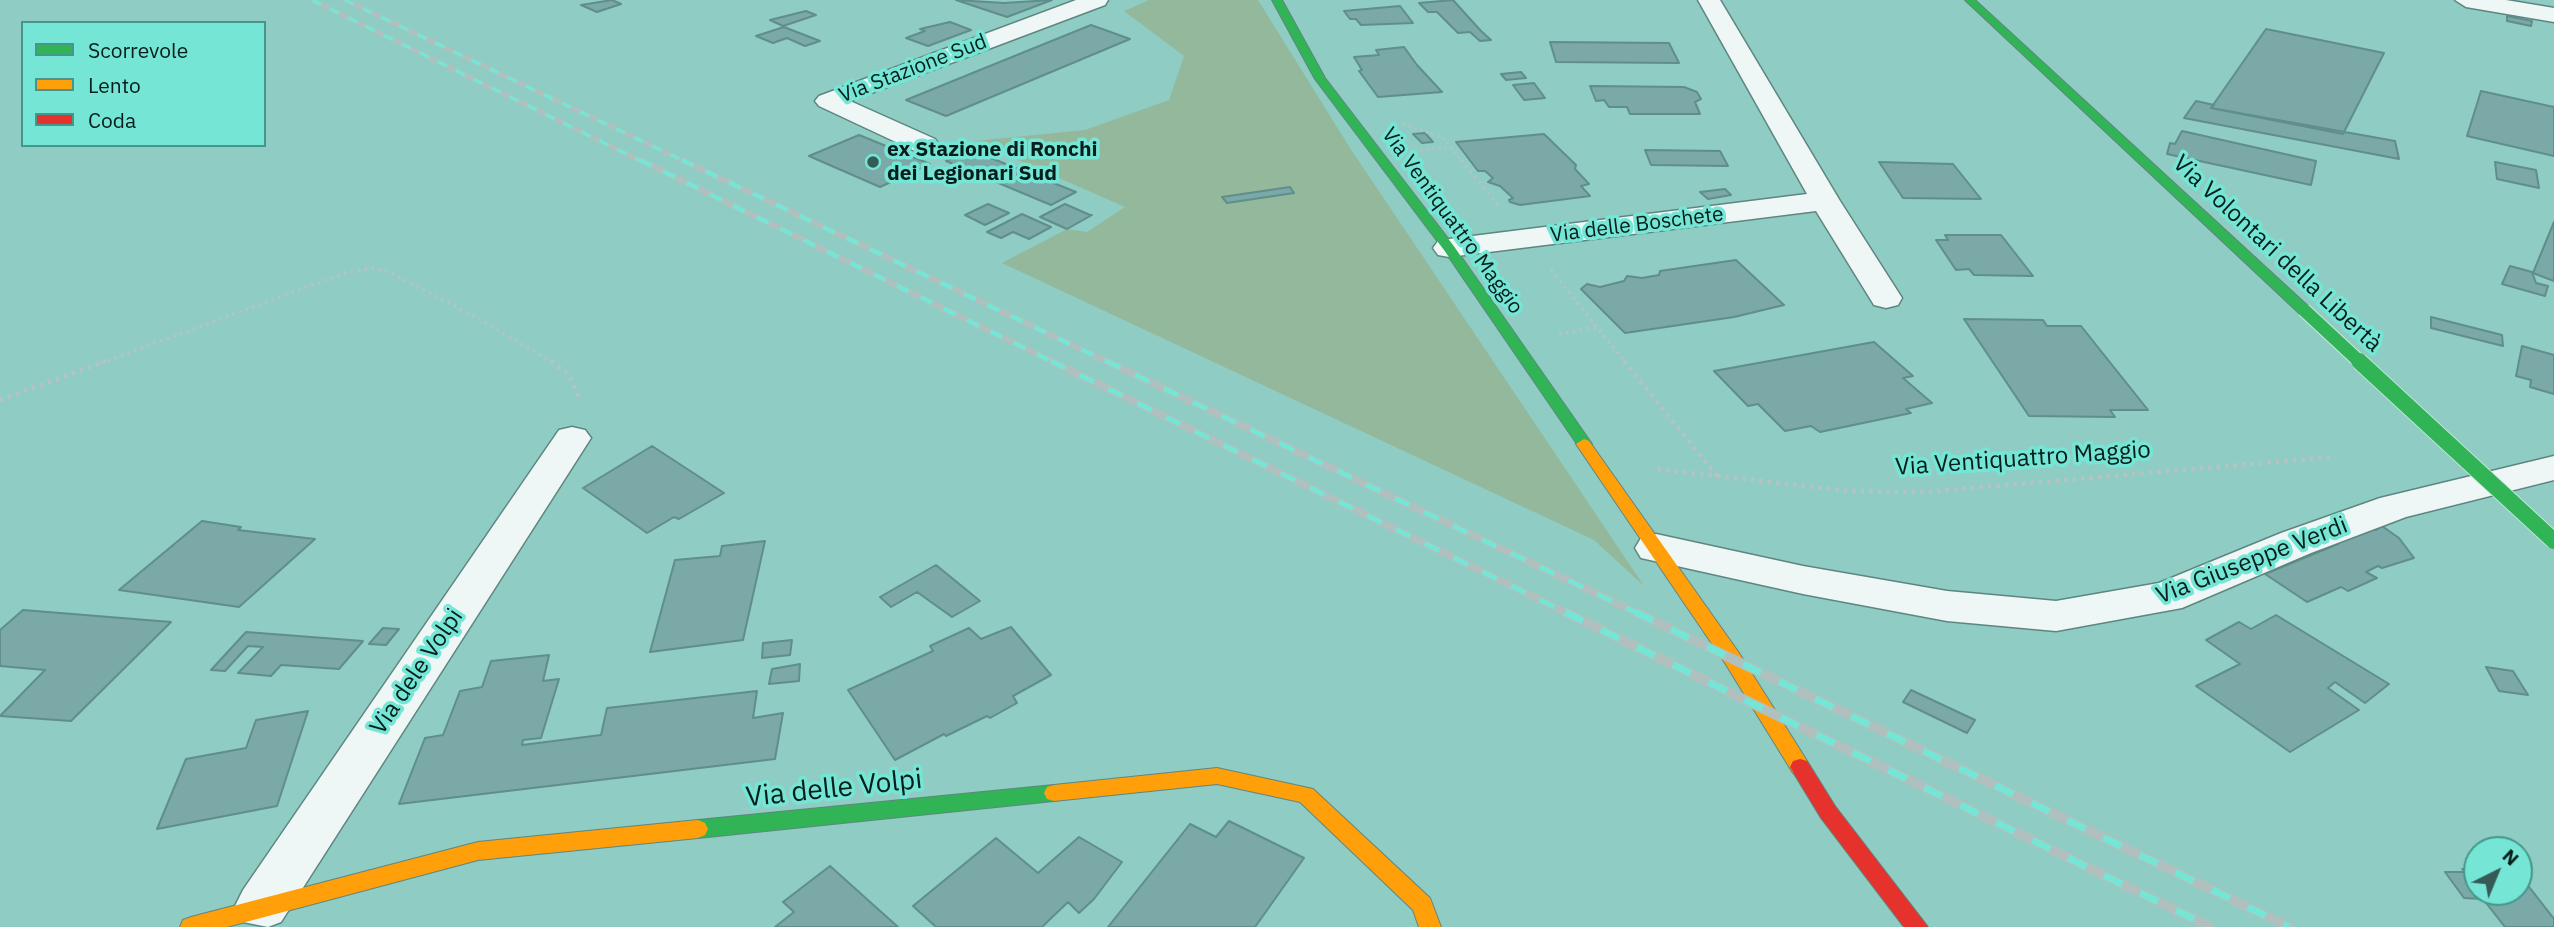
<!DOCTYPE html>
<html>
<head>
<meta charset="utf-8">
<style>
	body { margin:0 }
	#map { position:relative; width:2554px; height:927px; overflow:hidden; background:#8fccc3; font-family:"IBM Plex Sans",sans-serif }
	canvas { display:block }
	.legend { position:absolute; left:21px; top:21px; width:245px; height:126px; box-sizing:border-box; background:#75e6d5; border:2px solid #48968b; margin:0; padding:9px 12px; list-style:none; font-size:21px; color:#051e1b }
	.legend li { display:flex; align-items:center; gap:14px; height:35px }
	.legend b { width:35px; border:2px solid #48968b }
	.north { position:absolute; left:2463px; top:836px; width:70px; height:70px; box-sizing:border-box; background:#75e6d5; border:2px solid #48968b; border-radius:50%; rotate:43deg; font-size:19px; font-weight:700; line-height:28px; text-align:center; color:#051e1b }
	.north::after { content:''; display:block; margin:auto; width:24px; height:32px; background:#355b56; clip-path:polygon(50% 0,100% 100%,50% 72%,0 100%) }
</style>
</head>
<body>
<div id="map">
<canvas width="2554" height="927"></canvas>
<ul class="legend">
<li><b style="height:9px;background:#30b455"></b>Scorrevole</li>
<li><b style="height:9px;background:#ff9f0a"></b>Lento</li>
<li><b style="height:9px;background:#e5322d"></b>Coda</li>
</ul>
<div class="north">N</div>
</div>
<script>
const c = document.querySelector('canvas').getContext('2d');
c.lineJoin = 'round';
function fillPath(path, color) { c.fillStyle = color; c.fill(path, 'evenodd'); }
function stroke(path, color, width, dash) { c.strokeStyle = color; c.lineWidth = width; c.lineCap = dash ? 'butt' : 'round'; c.setLineDash(dash || []); c.stroke(path); }
function label(font, color, halo, rows, align = 'center') {
  c.font = font + ' "IBM Plex Sans",sans-serif'; c.lineWidth = 7; c.setLineDash([]); c.textBaseline = 'middle'; c.strokeStyle = halo; c.fillStyle = color; for (const [text, x, y, turn = 0] of rows) {
    c.save(); c.translate(x, y); c.rotate((+turn || 0) * Math.PI / 180); c.textAlign = isNaN(turn) ? turn : align; if (halo) c.strokeText(text, 0, 0); c.fillText(text, 0, 0); c.restore();
  }
}
fillPath(new Path2D(`
	M1149,0h109l92,148 294,438 -50,-46 -592,-277 65,-34 20,3 38,-25 -150,-66 110,-11 84,-30 15,-44 -60,-45z`), '#94b89b');
const building = new Path2D(`
	M612,0l9,4 -24,8 -16,-7z
	M956,0l48,3 48,-3 -45,17z
	M1453,0l28,31 10,9 -11,1 -10,-9 -12,1 -21,-21h-9l-9,-9z
	M1400,6l13,17 -52,2 -5,-6h-6l-6,-8z
	M806,11l10,4 -33,11 -13,-6z
	M2507,16l25,5 -1,5 -24,-5z
	M950,22l21,8 -43,16 -22,-8 19,-7 -5,-2z
	M1091,25l39,14 -184,77 -40,-16z
	M784,27l36,14 -15,5 -18,-8 -14,5 -17,-7z
	M2266,29l118,24 -41,81 -132,-26z
	M1550,42l119,1 10,20 -123,-1z
	M1404,47l13,18 25,27 -64,5 -19,-26 3,-1 -8,-13 25,-2 -3,-5z
	M1521,72l5,6 -20,2 -5,-6z
	M1534,83l11,15 -21,2 -11,-15z
	M1590,86l94,1 13,5 4,7 -6,3 5,12h-70l-3,-7h-18l-5,-7 -8,1z
	M2481,91l73,16v49l-87,-20z
	M2196,101l18,4 -3,3 184,33 4,18 -215,-41z
	M2182,131l134,30 -5,24 -144,-31 3,-11 5,1z
	M1425,133l8,9 -11,1 -9,-9z
	M1544,134l32,31 -1,4 14,15 -8,2 9,10 -70,9 -10,-3 -1,-2 4,-2 -13,-12 -12,-4 5,-4 -8,-7h-7l-22,-29z
	M859,135l10,4 61,25 -50,23 -71,-31z
	M971,150l105,42 -25,13 -105,-44z
	M1645,150l75,1 8,15 -77,-1z
	M1879,162l74,2 28,35 -78,-1z
	M2495,162l41,8 3,18 -42,-9z
	M1290,187l4,6 -67,10 -5,-6z
	M1725,189l6,6 -23,4 -8,-7z
	M988,204l21,9 -24,12 -20,-10z
	M1065,204l25,11h2l-25,14 -27,-12z
	M1022,214l29,13 -22,12 -16,-7 -12,6 -14,-6z
	M2554,222v59l-21,-8z
	M1945,235h56l32,41 -59,-1 -5,-6 -13,1 -20,-30h12z
	M1736,260l48,45 -50,12 -109,16 -44,-44 6,-5 13,3 24,-6 3,-5 15,2 17,-3 1,-4z
	M2510,266l22,6 4,11 12,3 -3,10 -43,-12z
	M2431,317l71,18 1,11 -72,-18z
	M1964,319l79,1 4,6h34l67,84h-38l5,7 -86,-1z
	M1874,342l39,34 -10,2 29,25 -26,6 5,4 -91,19 -9,-6 -26,5 -27,-27 -10,2 -34,-35z
	M2522,346l32,9v39l-24,-7 1,-7 -15,-4z
	M652,446l72,47 -45,26 -5,-2 -27,16 -64,-45z
	M202,521l39,6 -3,3 77,9 -76,68 -120,-17z
	M2367,526l9,4 6,-4 17,12 15,20 -32,10 -4,-2 -12,6 11,6 -29,13 -7,-4 -34,15 -42,-28 73,-30 -5,-3z
	M765,541l-22,99 -93,12 25,-92 45,-4 2,-10z
	M936,565l44,36 -28,16 -35,-25 -26,15 -11,-10z
	M23,610l148,12 -100,99 -71,-5 45,-46 -45,-4v-36z
	M2276,615l113,69 -24,19 -30,-21 -7,6 31,22 -69,42 -94,-66 44,-22 -34,-24 33,-18 12,7z
	M1011,627l40,48 -38,21 4,7 -27,15 -3,-2 -41,20 -2,-2 -49,26 -47,-70 85,-39 -3,-5 39,-18 12,11z
	M383,628l16,1 -13,16 -17,-1z
	M246,632l117,9 -24,28 -58,-4 -10,11 -33,-3 25,-26 -15,-1 -23,25 -14,-1z
	M792,640l-2,15 -28,3 1,-15z
	M549,655l-6,26 16,-2 -18,59 -18,2 -1,5 79,-10 6,-27 150,-17 -4,27 30,-5 -8,46 -376,45 26,-66 18,-3 17,-44 22,-4 9,-26z
	M800,664l-1,17 -30,3 3,-15z
	M2486,667l27,4 15,24 -29,-4z
	M1911,690l64,30 -8,13 -64,-31z
	M308,711l-31,95 -120,23 29,-70 60,-11 10,-28z
	M1229,821l75,37 -49,69h-147l82,-103 26,13z
	M1079,837l43,25 -28,37 -15,14 -11,-11 -26,25h-106l-23,-21 83,-68 42,35z
	M830,866l68,61h-123l19,-15 -11,-10z
	M2462,869h15v23h42v-18l35,45v8h-49l-22,-28 -19,-1 -19,-26h21z`);
fillPath(building, '#7aa9a7');
stroke(building, '#5f8e8b', 2);
const street = new Path2D(`
	M1076,0h32l-3,5 -255,96 85,38 4,6 -4,6h-20l-96,-45 -4,-5 4,-5z
	M1698,0h22l120,201 62,97 -4,7 -12,3 -12,-3 -58,-94 -367,46 -11,-2 -5,-7 5,-7 11,-2 358,-45z
	M2455,0h51l48,8v14l-88,-15z
	M572,427l13,3 6,8 -310,484 -13,5 -25,-5 -8,-16 8,-16 316,-460z
	M2554,456v24l-148,37 -95,36 -129,55 -126,23 -109,-10 -144,-27 -162,-36 -6,-10 6,-10 15,-4 147,32 144,25 109,10 103,-18 122,-50 99,-35z`);
const fast = new Path2D(`
	M1272,0h10l43,78 128,167 139,199 -3,3h-10l-135,-197 -129,-171z
	M1965,0h10l334,307 2,3 -2,3h-10z
	M1054,785l7,2 3,6 -3,6 -7,2 -356,37 -7,-3 -3,-6 3,-6 7,-3z`);
const slow = new Path2D(`
	M1584,439l5,2 150,212 68,108 3,6 -3,6 -7,2 -7,-2 -68,-110 -149,-219z
	M1217,768l96,21 117,109 11,29h-22l-6,-17 -113,-108 -83,-18 -163,17 -7,-2 -3,-6 3,-6 7,-2z
	M698,820l7,3 3,6 -3,6 -7,3 -220,22 -251,67h-47l3,-7 8,-3 287,-75z`);
const jam = new Path2D(`
	M1800,759l7,2 28,45 93,121h-24l-83,-109 -31,-51 3,-6z`);
stroke(street, '#5e8680', 3);
stroke(fast, '#5e8680', 2);
stroke(slow, '#5e8680', 2);
stroke(jam, '#5e8680', 2);
stroke(new Path2D(`
	M1403,124l40,14 20,24
	M1420,150l30,-3`), '#b4c4c2', 2.5, [2.5, 3.5]);
stroke(new Path2D(`
	M1461,160l38,46
	M1551,270l75,93
	M1559,334l38,-7
	M101,363l244,-90 28,-5 16,4 83,43 82,48`), '#b4c4c2', 3.5, [2.5, 4.5]);
stroke(new Path2D(`
	M551,361l18,14 12,26
	M1624,361l93,115 -62,-7
	M0,400l106,-39
	M1717,476l133,15 76,1 407,-35`), '#b4c4c2', 4.5, [3.5, 5]);
fillPath(street, '#eef7f6');
fillPath(fast, '#30b455');
fillPath(slow, '#ff9f0a');
fillPath(jam, '#e5322d');
const railFar3 = new Path2D(`
	M312,0l331,162
	M345,0l341,162`);
const railFar2 = new Path2D(`
	M640,160l415,203
	M682,160l428,203`);
const railFar1 = new Path2D(`
	M1051,361l518,253
	M1106,361l533,253`);
const rail = new Path2D(`
	M1565,612l645,315
	M1635,612l654,315`);
stroke(railFar3, '#afc0be', 5);
stroke(railFar2, '#afc0be', 6);
stroke(railFar1, '#afc0be', 8);
stroke(rail, '#afc0be', 10);
stroke(railFar3, '#75e6d5', 3.5, [10]);
stroke(railFar2, '#75e6d5', 4.5, [13]);
stroke(railFar1, '#75e6d5', 5, [16]);
stroke(rail, '#75e6d5', 7, [20]);
const fastBridgeFar1 = new Path2D(`
	M2304,310l57,53`);
const fastBridge = new Path2D(`
	M2359,361l195,180`);
stroke(fastBridgeFar1, '#cde8e4', 15, []);
stroke(fastBridge, '#cde8e4', 18, []);
stroke(fastBridgeFar1, '#30b455', 13);
stroke(fastBridge, '#30b455', 16);
for (const [x, y, r, color] of [
	[873,162,7,"#355b56"]
]) { const dot = new Path2D(); dot.arc(x, y, r, 0, 2 * Math.PI); c.fillStyle = color; c.fill(dot); stroke(dot, '#75e6d5', 2.5); }
label('21px', '#051e1b', '#75e6d5', [
	["Via Stazione Sud",913,69,-21],
	["Via Ventiquattro Maggio",1452,221,54],
	["Via delle Boschete",1637,225,-7]
]);
label('bold 21px', '#051e1b', '#75e6d5', [
	["ex Stazione di Ronchi",887,150],
	["dei Legionari Sud",887,174]
], 'left');
label('24px', '#051e1b', '#75e6d5', [
	["Via Volontari della Libertà",2277,254,43],
	["Via Ventiquattro Maggio",2023,459,-4],
	["Via Giuseppe Verdi",2252,561,-21],
	["Via dele Volpi",417,672,-56]
]);
label('28px', '#051e1b', '#75e6d5', [
	["Via delle Volpi",834,789,-6]
]);
</script>
</body>
</html>
